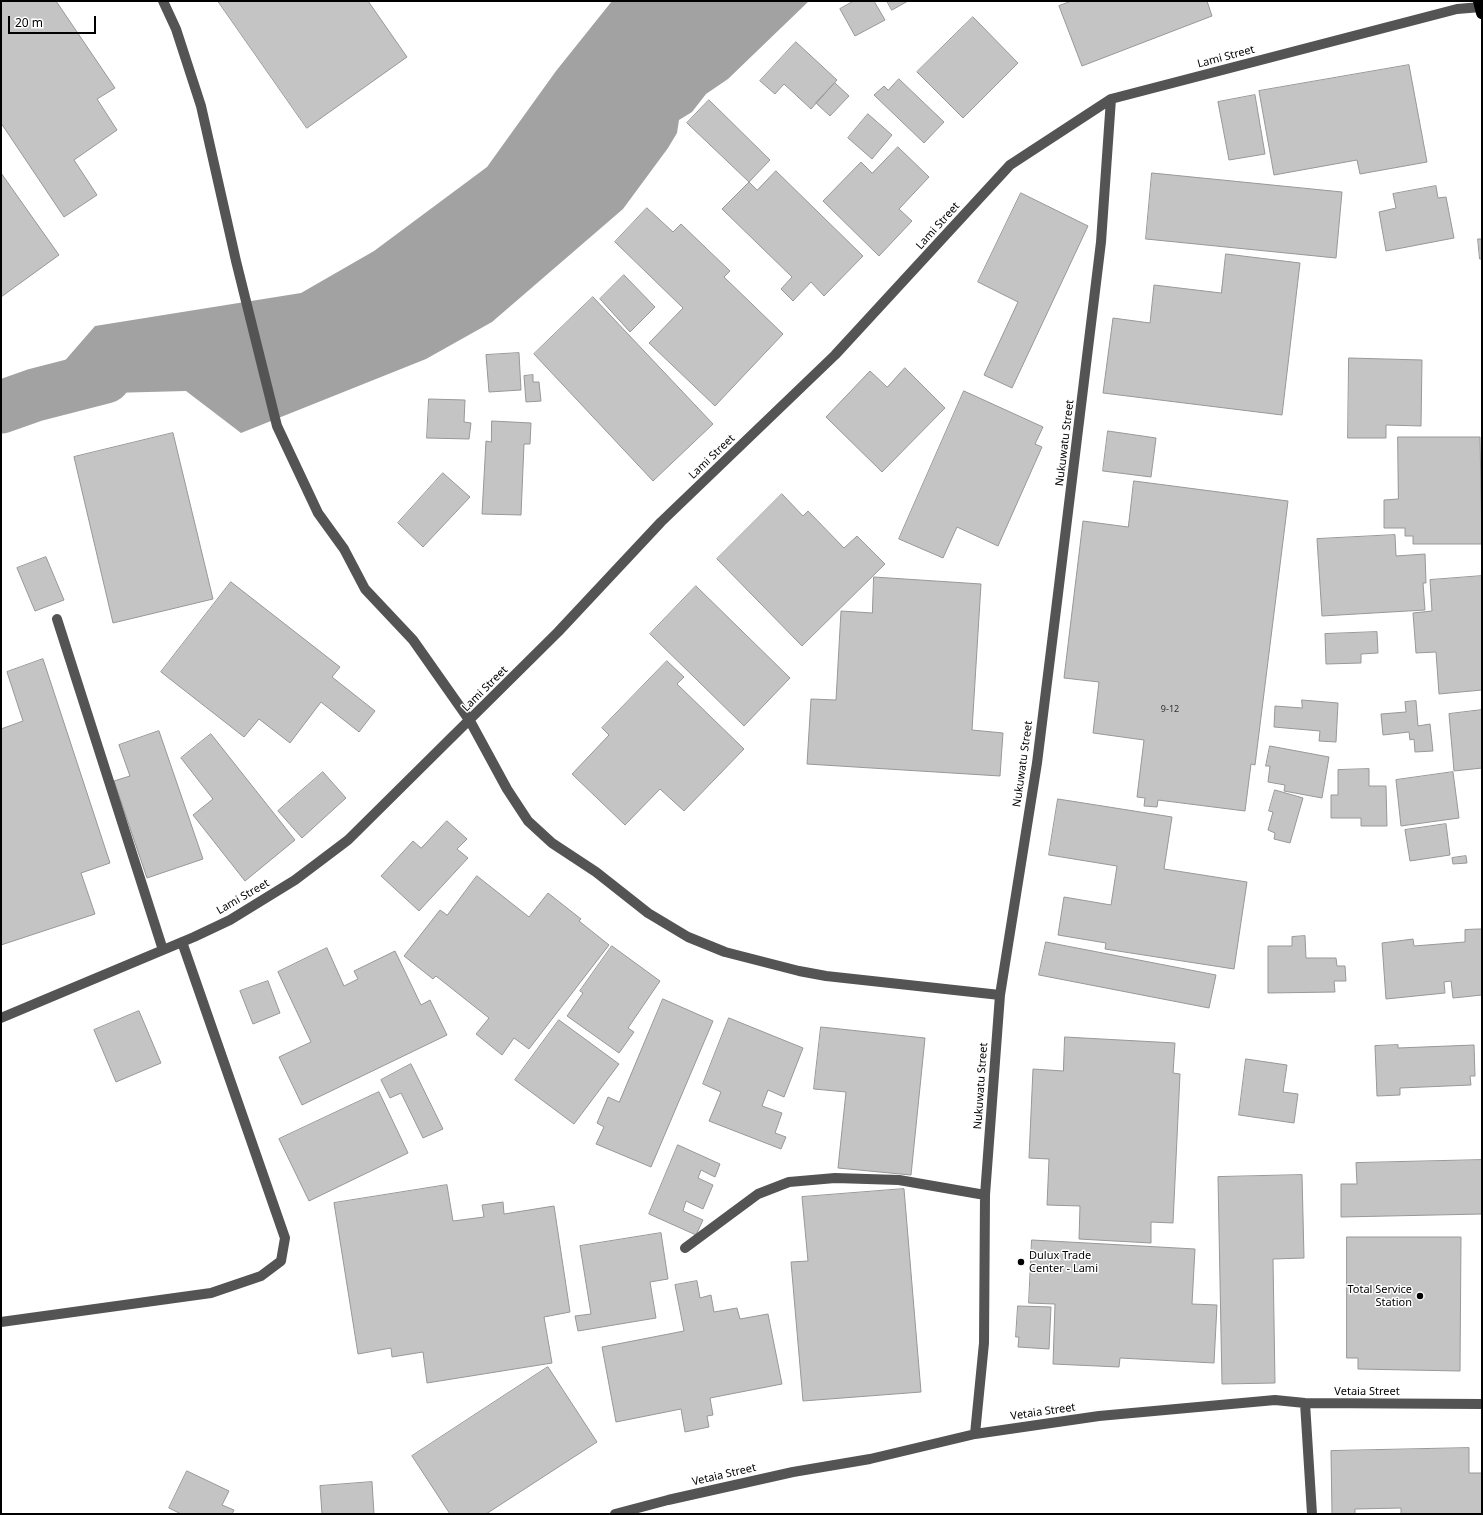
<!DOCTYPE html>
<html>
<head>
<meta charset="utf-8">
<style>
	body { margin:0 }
	#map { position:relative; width:1483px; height:1515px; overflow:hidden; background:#fff; font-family:"Noto Sans",sans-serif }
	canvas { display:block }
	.frame { position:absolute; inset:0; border:2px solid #000; pointer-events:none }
	.scale { position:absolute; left:8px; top:16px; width:88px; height:18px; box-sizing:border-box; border:2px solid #000; border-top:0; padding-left:5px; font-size:12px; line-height:14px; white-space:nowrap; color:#000; -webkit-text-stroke:3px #fff; paint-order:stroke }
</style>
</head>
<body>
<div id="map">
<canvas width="1483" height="1515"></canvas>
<div class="frame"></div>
<div class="scale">20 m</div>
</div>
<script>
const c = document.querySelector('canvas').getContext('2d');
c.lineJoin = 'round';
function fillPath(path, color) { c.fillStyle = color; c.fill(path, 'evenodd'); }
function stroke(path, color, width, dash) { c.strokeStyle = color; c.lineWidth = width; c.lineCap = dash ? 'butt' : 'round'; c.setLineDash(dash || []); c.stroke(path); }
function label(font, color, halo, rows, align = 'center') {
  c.font = font + ' "Noto Sans",sans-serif'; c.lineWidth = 3; c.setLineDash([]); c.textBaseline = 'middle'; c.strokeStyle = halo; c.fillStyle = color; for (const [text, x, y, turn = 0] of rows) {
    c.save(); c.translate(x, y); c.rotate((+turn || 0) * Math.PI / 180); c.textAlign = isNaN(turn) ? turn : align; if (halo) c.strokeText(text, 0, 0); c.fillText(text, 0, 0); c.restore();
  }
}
fillPath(new Path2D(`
	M612,1h197l-81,78 -22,15 -14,18 -13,8 -2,13 -9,15 -45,61 -131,113 -66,37 -185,74 -55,-42 -151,4 60,-69 206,-33 73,-42 113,-84 69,-96z`), '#a2a2a2');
stroke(new Path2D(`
	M1,407l34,-12 70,-18`), '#a2a2a2', 53);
const building = new Path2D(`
	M1,1h55l59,87 -18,11 20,31 -43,30 23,35 -33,22 -63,-94z
	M218,1h150l39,56 -100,71z
	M854,1h20l11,19 -30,16 -15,-27z
	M887,1h21l-16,9z
	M1072,1h135l5,15 -130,50 -23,-60z
	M973,17l45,46 -55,55 -46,-46z
	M796,42l41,38 -26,29 -27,-25 -9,10 -15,-13z
	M1409,65l18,97 -67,12 -3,-14 -83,15 -15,-84z
	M899,79l45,43 -20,21 -50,-48 10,-9 4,4z
	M835,83l14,13 -19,20 -14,-13z
	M1255,95l10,59 -36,6 -11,-58z
	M709,100l61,60 -21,22 -62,-59z
	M868,114l24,21 -20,24 -24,-21z
	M898,147l31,30 -30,32 13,12 -33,35 -56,-55 38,-39 11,11z
	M776,171l87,85 -39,40 -13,-14 -18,19 -12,-12 11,-12 -70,-68 27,-27 8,8z
	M1,173l58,82 -58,42z
	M1152,173l190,19 -6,66 -190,-19z
	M1436,186l2,12 8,-1 8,41 -68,13 -7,-39 17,-4 -3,-14z
	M1021,193l67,33 -76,162 -28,-13 34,-73 -40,-20z
	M647,208l26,24 8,-8 49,47 -6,6 59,57 -68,72 -66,-63 34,-35 -68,-66z
	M1478,239h4v20h-2z
	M1226,254l74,9 -18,152 -179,-22 10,-75 37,5 4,-38 67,8z
	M624,275l31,32 -25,25 -30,-33z
	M593,297l120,127 -60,57 -119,-127z
	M519,353l2,37 -32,2 -3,-37z
	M1349,358l73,2 -1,66 -35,-1v13h-38z
	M905,368l40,40 -63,64 -56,-55 44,-46 17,16z
	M533,375v7h6l2,19 -15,1 -2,-26z
	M964,391l79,36 -8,17 7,3 -44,99 -41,-19 -14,31 -44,-19z
	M429,399l36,1 -1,22 7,1 -2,16 -42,-1z
	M492,421l39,2 -1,21h-6l-3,71 -39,-1 4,-73 5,1z
	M1108,431l48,7 -5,39 -48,-6z
	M173,433l40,166 -100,24 -39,-166z
	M1398,437h82l2,107h-69v-8h-8v-8h-21v-28l14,-1z
	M443,473l27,24 -47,50 -25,-24z
	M1134,481l154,20 -33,264 -4,-1 -6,47 -87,-11 -1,7 -13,-1 1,-8 -8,-1 7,-57 -51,-7 6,-51 -35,-4 19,-157 45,6z
	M782,494l21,22 5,-5 36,37 13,-12 28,28 -83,82 -85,-87z
	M1395,535l1,21 29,-2 1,29h-3l2,27 -103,6 -5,-77z
	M46,557l18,43 -29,11 -18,-43z
	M1482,576v114l-43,4 -3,-42 -20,1 -3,-40 19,-2 -2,-31z
	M874,577l107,7 -9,146 31,3 -3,43 -193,-12 4,-65 25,1 5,-89 31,2z
	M231,582l109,85 -8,10 43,34 -16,21 -38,-30 -31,41 -31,-24 -15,18 -83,-65z
	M696,586l94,92 -46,48 -94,-92z
	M1377,632l1,21 -17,1v9l-35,1 -1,-30z
	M43,659l67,204 -29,10 14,41 -94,31v-216l22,-8 -16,-49z
	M667,661l17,16 -7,7 67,65 -60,62 -24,-22 -35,36 -53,-51 37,-39 -7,-7z
	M1302,700l36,3 -2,39 -17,-1 1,-10 -46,-4 1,-21 27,2z
	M1416,701l2,25 12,-2 3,27 -18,1 -1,-13 -4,1 -1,-8 -26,3 -2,-21 25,-2 -1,-10z
	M1482,710v58l-28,3 -5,-57z
	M159,731l44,128 -56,19 -33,-97 16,-5 -11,-31z
	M211,734l84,106 -50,41 -52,-66 20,-16 -32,-41z
	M1270,746l59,11 -7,41 -38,-7 1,-6 -17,-3 2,-16h-4z
	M1369,769v17h17l1,40h-26v-8h-30v-23h7v-25z
	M323,772l23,26 -44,40 -24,-27z
	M1453,772l6,46 -58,8 -5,-46z
	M1275,790l28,8 -13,45 -16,-4 1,-6 -7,-3 5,-18 -4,-1z
	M1058,799l114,18 -8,52 83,13 -13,87 -129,-20 1,-6 -48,-8 6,-38 47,8 6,-39 -68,-11z
	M447,821l20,18 -10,10 11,9 -49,53 -38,-35 32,-35 8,7z
	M1446,824l4,31 -40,6 -5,-31z
	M1466,856l1,7 -14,1 -1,-6z
	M477,876l52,41 19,-24 33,26 -2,2 30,24 -80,104 -15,-11 -12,17 -26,-21 13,-16 -53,-42 -3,3 -29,-23 36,-46 7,5z
	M1478,929h4v66l-29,3 -2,-17 -7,1 1,11 -59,6 -4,-56 31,-4 1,7 51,-4v-12z
	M1305,936l1,22h30l1,8h8l1,15h-12l1,11 -67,1v-47h24v-9z
	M1046,942l170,33 -7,33 -170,-33z
	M612,946l48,35 -32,47 6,4 -15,21 -52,-37 16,-23 -3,-2z
	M327,948l17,38 14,-7 -4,-8 41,-20 26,54 9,-5 17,35 -145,70 -23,-48 32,-15 -33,-70z
	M268,981l12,32 -27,11 -13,-33z
	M663,999l50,22 -62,146 -55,-23 8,-17 -7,-4 11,-26 11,5z
	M139,1011l22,52 -45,19 -22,-52z
	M729,1018l74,30 -19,49 -16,-7 -6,16 20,7 -7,20 11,4 -5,12 -72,-28 12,-29 -18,-8z
	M559,1020l60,44 -45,60 -59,-44z
	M821,1027l104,11 -14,137 -73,-7 8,-76 -32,-3z
	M1065,1037l110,6 -2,30 7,1 -7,149 -22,-1v21l-72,-4 1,-33 -33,-1 2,-46 -20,-1 4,-89 30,2z
	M1398,1045v3l76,-3 1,31h-5l1,9 -71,3v7l-23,1 -2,-50z
	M1246,1059l41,6 -4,27 15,2 -4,29 -55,-8z
	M411,1064l32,65 -20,9 -22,-45 -11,5 -9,-18z
	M379,1092l29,61 -99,48 -30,-62z
	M678,1145l42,19 -5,13 -14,-7 -3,8 15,7 -10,24 -17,-8 -3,10 20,9 -7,15 -47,-21z
	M1482,1160v54l-141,3v-33h16l-1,-21z
	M1302,1175l2,83 -31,1 2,124 -53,1 -4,-207z
	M447,1185l6,36 31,-4 -2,-12 21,-3 1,12 50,-8 16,106 -26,5 8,46 -125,20 -4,-31 -31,5 -1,-9 -33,6 -24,-151z
	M904,1189l17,203 -118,9 -12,-139 17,-1 -6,-64z
	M661,1233l7,46 -18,3 6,36 -78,13 -3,-15 16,-2 -11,-68z
	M1347,1237h114l-1,134 -102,-2v-11h-11z
	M1032,1240l163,9 -3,55 25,1 -3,58 -94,-5 -1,9 -66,-3 2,-60 -26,-1z
	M697,1281l3,17 11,-3 3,17 23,-4 3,11 28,-5 14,70 -72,14 3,17 -6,1 2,11 -24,5 -4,-23 -65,13 -14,-75 82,-16 -9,-46z
	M1018,1306l33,1 -2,42 -31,-2 1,-10h-3z
	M548,1367l49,75 -111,72h-36l-38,-58z
	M1469,1448v25h13v41h-81v-6l-46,1v5h-23l-1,-63z
	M187,1471l42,20 -7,14 12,5 -2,4h-51l-12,-6z
	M372,1482l2,32h-52l-2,-28z`);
fillPath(building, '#c4c4c4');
stroke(building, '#989898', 1);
stroke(new Path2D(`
	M163,1l13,28 25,77 35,155 41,165 41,87 26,36 21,40 48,51 57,81 37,68 21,32 24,22 44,29 52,41 40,24 37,15 74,19 27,5 174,19
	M57,619l106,331
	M1,1018l193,-81 36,-17 65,-40 53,-40 210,-208 103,-110 174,-167 175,-190 101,-66 346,-90 24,-2
	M685,1248l73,-54 31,-12 46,-4 64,2 86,15
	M1,1322l210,-29 50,-17 20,-15 4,-23 -103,-296
	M1305,1403l7,111
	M975,1434l9,-91 1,-148 15,-200 37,-232 19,-153 45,-368 10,-143
	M615,1514l53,-14 125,-28 77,-13 105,-25 124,-18 176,-16 30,3 177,1`), '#545454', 10);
stroke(new Path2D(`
	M1479,1l3,12`), '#000', 12);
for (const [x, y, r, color] of [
	[1021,1262,4,"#000"],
	[1420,1296,4,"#000"]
]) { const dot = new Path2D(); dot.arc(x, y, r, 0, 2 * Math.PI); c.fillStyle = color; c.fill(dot); stroke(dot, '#fff', 1.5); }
label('9px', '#313131', null, [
	["9-12",1170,709]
]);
label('11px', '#000', '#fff', [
	["Lami Street",1226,57,-15],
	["Lami Street",938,226,-48],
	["Nukuwatu Street",1065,443,-83],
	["Lami Street",712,457,-44],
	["Lami Street",485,689,-45],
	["Nukuwatu Street",1023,764,-82],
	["Lami Street",243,897,-30],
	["Nukuwatu Street",981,1086,-86],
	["Vetaia Street",1367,1392],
	["Vetaia Street",1043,1412,-8],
	["Vetaia Street",724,1475,-13]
]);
label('11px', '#000', '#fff', [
	["Dulux Trade",1029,1256],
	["Center - Lami",1029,1269],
	["Total Service",1412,1290,"right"],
	["Station",1412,1303,"right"]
], 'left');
</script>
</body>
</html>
